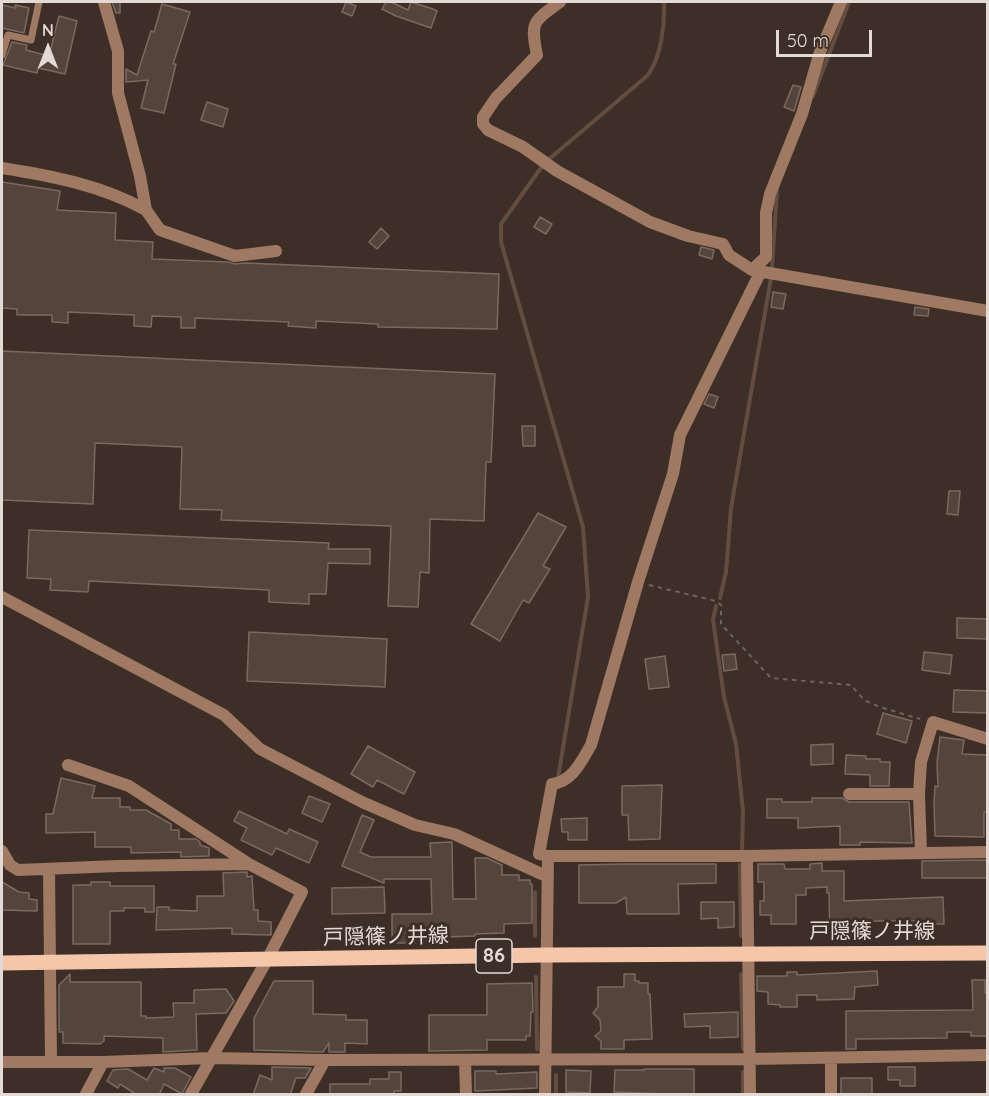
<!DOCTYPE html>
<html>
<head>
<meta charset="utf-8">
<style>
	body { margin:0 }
	#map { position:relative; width:989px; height:1096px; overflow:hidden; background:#3d2f27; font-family:Quicksand,sans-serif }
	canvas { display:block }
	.frame { position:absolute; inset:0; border:3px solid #e4dad5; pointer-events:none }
	.north { position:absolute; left:18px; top:18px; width:60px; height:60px; -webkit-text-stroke:4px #3d2f27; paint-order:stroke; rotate:0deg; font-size:16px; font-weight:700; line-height:24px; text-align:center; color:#e4dad5 }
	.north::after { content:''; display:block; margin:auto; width:21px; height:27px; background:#e4dad5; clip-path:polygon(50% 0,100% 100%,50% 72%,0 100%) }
	.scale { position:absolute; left:776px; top:30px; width:96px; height:27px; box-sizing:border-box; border:3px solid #e4dad5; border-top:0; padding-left:8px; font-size:18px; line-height:21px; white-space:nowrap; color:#e4dad5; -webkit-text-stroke:4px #3d2f27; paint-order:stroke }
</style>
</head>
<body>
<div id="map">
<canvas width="989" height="1096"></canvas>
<div class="frame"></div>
<div class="north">N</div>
<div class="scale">50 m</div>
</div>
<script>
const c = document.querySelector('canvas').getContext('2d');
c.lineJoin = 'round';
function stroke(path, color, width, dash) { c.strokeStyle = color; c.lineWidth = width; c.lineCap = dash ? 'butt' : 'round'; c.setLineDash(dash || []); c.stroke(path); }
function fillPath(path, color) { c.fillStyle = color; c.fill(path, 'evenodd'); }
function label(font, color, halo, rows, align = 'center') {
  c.font = font + ' Quicksand,"Noto Sans JP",sans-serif'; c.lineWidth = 6; c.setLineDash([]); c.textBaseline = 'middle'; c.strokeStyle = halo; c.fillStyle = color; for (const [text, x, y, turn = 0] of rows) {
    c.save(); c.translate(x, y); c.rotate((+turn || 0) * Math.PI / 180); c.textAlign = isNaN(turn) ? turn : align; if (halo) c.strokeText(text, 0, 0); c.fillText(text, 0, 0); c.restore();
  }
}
stroke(new Path2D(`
	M813,96l36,-94
	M548,160l99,-84c14,-17 18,-52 17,-74
	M543,165l-42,59v18l82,285 5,70 -30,181
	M772,268l5,-78
	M720,598l6,-26 5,-64 40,-230
	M716,606l-3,14 11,77 12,47 7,67 -1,38
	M740,865l1,71
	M535,892v44
	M741,974l2,75
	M536,977l1,72
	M743,1072v22
	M556,1075v19`), '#634d40', 4);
const building = new Path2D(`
	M112,2h8v11h-4z
	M346,2l10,4 -4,10 -10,-4z
	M386,2h5l17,8 3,-8 22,7 4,2 -6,17 -35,-12 -14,-7z
	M162,4l28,8 -17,52h3l-12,49 -23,-5 7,-28 -22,2v-13l11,6 14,-44 3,1z
	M2,5l14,3 -1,-3 14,3 -5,25 -22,-5z
	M59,16l18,5 -12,53 -27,-6 -1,5 -34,-8 9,-23 15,3 -1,5 23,6z
	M793,85l8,2 -7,24 -10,-4z
	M207,102l21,7 -5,18 -22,-7z
	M2,182l58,9 -3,19 59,3 -1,27 38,2 -1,17 76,3 7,2 11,-1 253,11 -2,55 -119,-2v-3l-62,-3v7l-28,-2 1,-4 -94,-4v10h-14v-11l-29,-1 -1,11 -17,-1v-11l-66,-3v11l-16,-1v-7h-35v-6l-15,-1z
	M540,217l12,7 -6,10 -12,-7z
	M381,228l8,8 -12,13 -8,-7z
	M701,247l13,3 -2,9 -13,-4z
	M773,292l13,2 -3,15 -12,-2z
	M915,307l14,2 -1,7 -14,-1z
	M2,351l493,23 -4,88h-5l-2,59 -54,-2 -1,54 -9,-1 -2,35 -30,-1 3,-80 -170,-6 1,-10 -42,-1 2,-62 -87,-4 -2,61 -91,-4z
	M709,394l9,3 -4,11 -10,-4z
	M522,426h13v20h-12z
	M949,491h11l-2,24 -11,-1z
	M538,513l28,14 -23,39 7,3 -21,34 -6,-3 -23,41 -29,-17z
	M29,530l300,13 -1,6h42v15l-42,-1 -2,31h-17v10l-40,-2v-12l-180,-9 -1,11 -38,-2 1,-11 -24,-1z
	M957,618l30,1v20l-30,-1z
	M249,632l138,7 -2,48 -138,-6z
	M924,652l28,3 -2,19 -28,-4z
	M735,654l2,15 -13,2 -2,-16z
	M665,656l4,31 -20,2 -4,-30z
	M954,690l33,1v22l-34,-1z
	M883,713l29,8 -6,22 -29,-9z
	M940,737l24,3 -2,14 25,1v57h-3v25l-49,-1 -1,-32 1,-18 3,1 -1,-24z
	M833,744v20l-22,1v-20z
	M368,746l47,26 -11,22 -27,-14 -4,7 -22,-13z
	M846,755l20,1v3h14v3h10l-1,24h-19v-11l-25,-1z
	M61,778l34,8 -3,12h28v9h10v3h16l25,14v6h8v9h17l4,3v3l9,3v8l-28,1v-5l-50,1v-6h-36v-15l-49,1v-19h7z
	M662,785l-2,54 -31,1 -1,-25h-6v-29z
	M309,796l21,8 -8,18 -20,-9z
	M812,798h30l7,4h60l3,41 -52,-1v3h-20v-19l-42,2v-10h-31v-19h15v3h30z
	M239,811l48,23 2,-5 29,13 -9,21 -33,-15 -4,7 -31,-15 6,-12 -13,-7z
	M362,815l12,5 -14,32 11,5h60l-1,-14 22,-1 1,57h23l-1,-41h12l15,7v10h17v5h11v4h2v39l-28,1v9l-29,1v2l-60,2v5h-23v-29h40l-1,-35h-47v4l-42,-17z
	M587,818v22h-19v-8h-6l-1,-13z
	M987,860v18h-65v-17z
	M822,863v8h22v30l99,-4 1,27h-22v-3h-51v17l-41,1 -1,-46h-2v-6l-21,1v7h-10v29h-25v-9h-11v-14h4v-19h-6v-18h26l1,5h25v-5z
	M626,864h90v19l-38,1 1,30h-52l-1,-17 -10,6h-37v-38z
	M247,872v5l5,-1 2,34h4v11l13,1v13l-39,-1v-6l-76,2 1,-23h12v3l28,1v-15h27l-1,-23z
	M2,882l17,10 10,1v6l8,1v11l-35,-1z
	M91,882h19v4h44v26h-9v-4h-21v3h-14v33h-37v-59h18z
	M384,887l1,26 -53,1v-26z
	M701,902h33v25l-16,1v-10l-17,1z
	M877,971l1,14 -23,2 -1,12 -37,1v-5h-20v12h-17v-2l-12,-1v-12l-11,-1v-15h30v-4h10v3z
	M70,974v8h71v34h5v2l28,-1 -1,-14h21v-13l32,-1 8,12 -8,12 -30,1 1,36 -34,2v-14l-59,-2v5l-4,3 -37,-1v-11h-4v-47z
	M624,974h11v7h4v2h9v11h2l2,45 -28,1v9h-23v-8l-6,-5 6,-5 -1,-11 -7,-7 5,-6v-20h26z
	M972,980h13v13h2v43h-16v-4h-24v6l-91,1v10h-10v-38l127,-1z
	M274,981h39v33l33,1v5h21v24l-22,-1v9h-16v-9l-6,9 -69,-2v-32z
	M532,983l1,29h-2l-1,24h-4v4h-39v10l-58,1v-36h58v-31z
	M738,1012v25l-28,1v-12l-25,1 -1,-13z
	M272,1067l39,1 -6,10h-9l-6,17h-37l7,-20 12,5z
	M888,1067h27v19h-15v-6h-12z
	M154,1068l10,4v-4h11l16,9 -9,17 -18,-10 -5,11h-22l-17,-11 -2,4 -11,-7 6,-11 15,-1 19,11z
	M644,1069h50v26l-80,-3 1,-22h29z
	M566,1070l25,1 -1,22 -24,-1z
	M475,1071h21v3l41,-2v16l-62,3z
	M389,1072h12v19h-7v4h-64v-11h40v-5h19z
	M841,1078h31v17h-31z`);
fillPath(building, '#54453c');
stroke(building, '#7a6960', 1.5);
stroke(new Path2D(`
	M649,585l67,16 5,4v19l50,54 80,7 13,15 16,7 40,12`), '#70635c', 2, [4.5, 4.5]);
stroke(new Path2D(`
	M2,55l6,-20 23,5 8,-38`), '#9f7962', 7);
stroke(new Path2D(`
	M104,2l14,49v42l22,83 6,34 14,20 75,26 41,-5
	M560,2c-27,20 -30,19 -23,53l-41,43 -13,19v7l5,6 35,17 34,24 93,51 38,14 35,8 6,11 23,15
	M841,2l-21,50 -18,62 -32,80 -4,19v44l-14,13 236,41
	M2,168c50,8 99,17 144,42
	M760,273l-80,162 -7,39 -35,108 -47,163c-10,17 -19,37 -39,39l-13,70 9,2h199l241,-4
	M2,597l222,118 36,34 102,53 53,23 39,9 92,42
	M68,765l61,21 120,78
	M849,794h70
	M2,851l8,14 8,5 100,-4 131,-2 53,28 -35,68 -76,134
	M921,853l-2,-59 2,-32 12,-40 55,17
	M747,856l3,238
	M49,870l2,191
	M831,1058v36
	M465,1060l1,34
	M2,1062h101l108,-4 114,2 424,-1 239,-4
	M86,1094l17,-32
	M306,1094l19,-34
	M545,1094l3,-238`), '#9f7962', 12);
stroke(new Path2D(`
	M2,963l545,-8 441,-2`), '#f6c6ab', 15);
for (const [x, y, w] of [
	[494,956,36]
]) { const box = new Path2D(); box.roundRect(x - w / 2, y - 17, w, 34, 4.5); c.fillStyle = '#3d2f27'; c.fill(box); stroke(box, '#e4dad5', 1.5); }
label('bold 20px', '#e4dad5', null, [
	["86",494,956]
]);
label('21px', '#e4dad5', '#3d2f27', [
	["戸隠篠ノ井線",872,932],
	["戸隠篠ノ井線",386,937,-1]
]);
</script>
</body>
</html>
